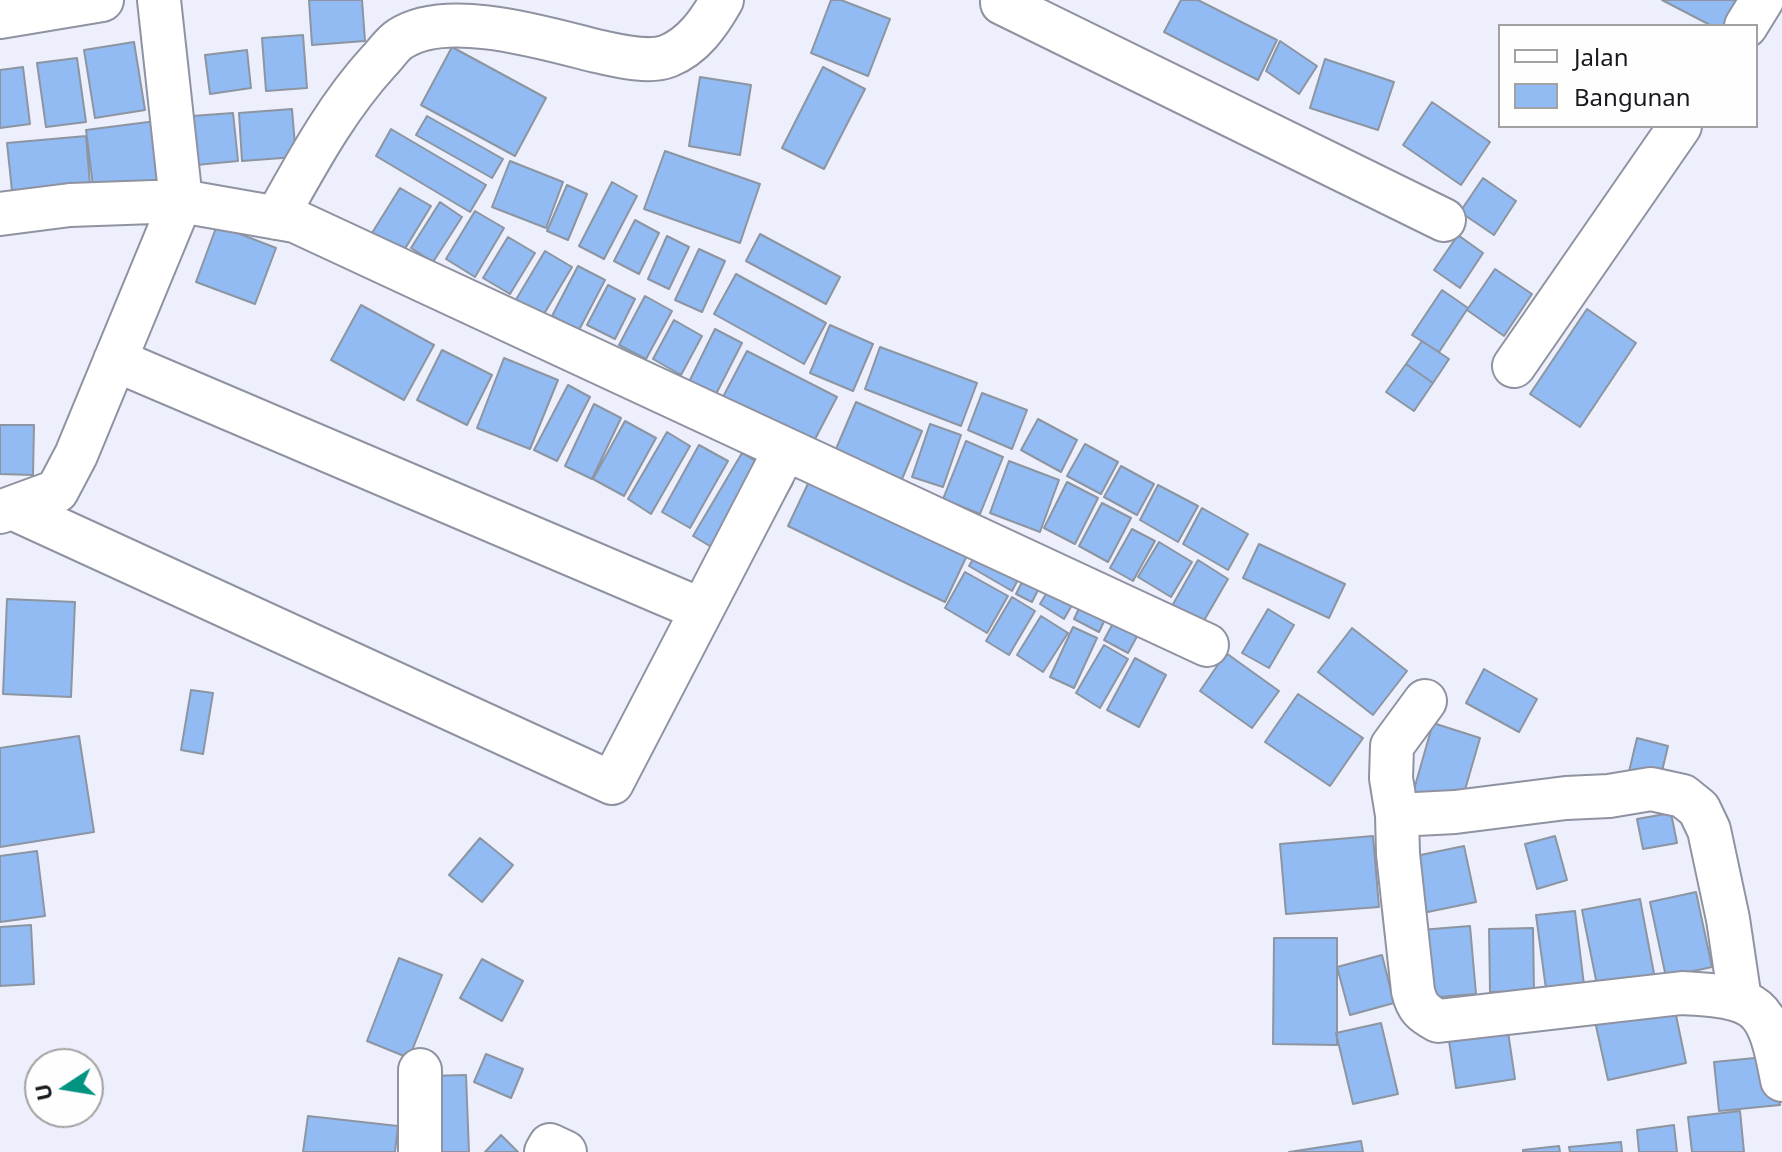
<!DOCTYPE html>
<html>
<head>
<meta charset="utf-8">
<style>
	body { margin:0 }
	#map { position:relative; width:1782px; height:1152px; overflow:hidden; background:#edf0fc; font-family:"Noto Sans",sans-serif }
	canvas { display:block }
	.legend { position:absolute; left:1498px; top:24px; width:260px; height:104px; box-sizing:border-box; background:#fefefe; border:2px solid #a2a2a4; margin:0; padding:10px 14px; list-style:none; font-size:24px; color:#18191e }
	.legend li { display:flex; align-items:center; gap:16px; height:40px }
	.legend b { width:40px; border:2px solid #a2a2a4 }
	.north { position:absolute; left:24px; top:1048px; width:80px; height:80px; box-sizing:border-box; background:#fefefe; border:2px solid #a2a2a4; border-radius:50%; rotate:258deg; font-size:22px; font-weight:700; line-height:32px; text-align:center; color:#18191e }
	.north::after { content:''; display:block; margin:auto; width:28px; height:36px; background:#009380; clip-path:polygon(50% 0,100% 100%,50% 72%,0 100%) }
</style>
</head>
<body>
<div id="map">
<canvas width="1782" height="1152"></canvas>
<ul class="legend">
<li><b style="height:10px;background:#fff"></b>Jalan</li>
<li><b style="height:22px;background:#91bbf2"></b>Bangunan</li>
</ul>
<div class="north">U</div>
</div>
<script>
const c = document.querySelector('canvas').getContext('2d');
c.lineJoin = 'round';
function fillPath(path, color) { c.fillStyle = color; c.fill(path, 'evenodd'); }
function stroke(path, color, width, dash) { c.strokeStyle = color; c.lineWidth = width; c.lineCap = dash ? 'butt' : 'round'; c.setLineDash(dash || []); c.stroke(path); }
const building = new Path2D(`
	M309,0h53l3,41 -53,4z
	M831,0h10l49,19 -22,57 -57,-23z
	M1181,0h17l79,40 -19,40 -94,-48z
	M1662,0h80l-13,26h-17z
	M303,35l4,53 -41,3 -4,-53z
	M1280,41l37,25 -18,28 -33,-23z
	M134,42l11,68 -50,8 -11,-68z
	M452,47l94,51 -31,58 -94,-51z
	M247,50l4,38 -41,6 -5,-39z
	M77,58l9,64 -40,5 -9,-64z
	M1325,59l69,23 -16,48 -68,-22z
	M23,67l7,57 -30,4v-58z
	M823,67l42,22 -41,80 -42,-21z
	M700,77l51,8 -11,70 -51,-9z
	M1432,102l58,40 -29,43 -58,-40z
	M292,109l4,48 -54,4 -3,-48z
	M233,113l5,48 -42,4 -4,-49z
	M427,116l76,43 -11,19 -76,-43z
	M156,121l8,64 -70,9 -8,-64z
	M391,129l95,56 -16,27 -94,-56z
	M86,136l4,48 -78,7 -5,-48z
	M665,151l95,33 -20,59 -96,-34z
	M510,161l53,21 -17,46 -54,-21z
	M1483,178l33,23 -22,34 -34,-23z
	M612,182l25,14 -33,63 -25,-13z
	M567,185l20,9 -19,46 -21,-9z
	M400,188l31,18 -28,46 -31,-19z
	M440,202l22,15 -29,45 -22,-14z
	M475,211l29,17 -29,49 -29,-18z
	M635,220l24,13 -20,41 -25,-13z
	M217,225l59,23 -21,56 -59,-22z
	M760,234l80,43 -14,27 -80,-43z
	M1458,235l25,18 -23,35 -26,-18z
	M667,236l22,11 -20,42 -21,-10z
	M508,237l27,16 -25,41 -27,-16z
	M699,249l26,12 -23,51 -27,-12z
	M545,251l27,16 -31,52 -27,-16z
	M578,266l27,14 -26,50 -27,-14z
	M1495,269l37,25 -28,42 -37,-26z
	M736,274l90,49 -22,41 -90,-50z
	M608,285l27,14 -20,40 -28,-14z
	M1442,290l26,18 -29,44 -27,-17z
	M645,296l27,15 -26,48 -27,-14z
	M361,305l73,40 -30,55 -73,-40z
	M1587,309l49,34 -56,84 -50,-33z
	M674,320l28,16 -21,39 -28,-16z
	M830,325l43,19 -20,47 -43,-18z
	M715,329l27,14 -27,53 -26,-14z
	M1422,341l27,18 -16,24 -27,-19z
	M880,347l97,36 -16,43 -96,-37z
	M442,350l50,25 -25,50 -50,-25z
	M747,351l90,46 -24,46 -90,-46z
	M504,358l54,22 -28,69 -53,-21z
	M1406,364l27,19 -19,28 -28,-19z
	M568,385l22,12 -33,64 -23,-11z
	M982,393l45,17 -15,39 -44,-19z
	M856,402l66,29 -22,53 -67,-28z
	M594,404l27,14 -29,61 -27,-13z
	M1038,419l39,21 -16,32 -40,-22z
	M625,421l31,17 -32,58 -31,-17z
	M930,424l31,11 -18,52 -31,-10z
	M0,425h34l-1,50 -33,-1z
	M667,432l23,14 -39,68 -23,-15z
	M966,441l37,16 -23,57 -37,-15z
	M1085,444l33,18 -17,32 -34,-18z
	M699,445l29,16 -38,67 -28,-16z
	M742,453l51,30 -48,84 -52,-31z
	M1009,461l50,19 -19,52 -50,-19z
	M1121,466l33,18 -17,31 -33,-18z
	M814,471l157,76 -26,55 -157,-76z
	M1067,482l31,16 -23,46 -31,-16z
	M1158,485l40,21 -20,36 -38,-22z
	M1102,503l29,15 -23,44 -29,-16z
	M1202,508l46,26 -20,36 -45,-26z
	M1132,529l23,12 -22,40 -23,-13z
	M1159,542l33,20 -21,35 -33,-20z
	M1259,544l86,40 -16,34 -86,-40z
	M981,546l42,24 -11,21 -43,-25z
	M1198,560l30,19 -26,45 -30,-18z
	M965,572l43,24 -21,37 -42,-25z
	M1027,572l16,8 -11,22 -16,-8z
	M1052,584l24,14 -12,21 -24,-15z
	M1012,597l23,14 -26,44 -23,-14z
	M1084,598l25,13 -10,21 -25,-13z
	M7,599l68,3 -4,95 -68,-3z
	M1268,609l26,16 -25,43 -27,-15z
	M1041,616l27,17 -25,39 -26,-17z
	M1117,616l24,13 -13,24 -24,-13z
	M1073,627l24,11 -23,50 -24,-11z
	M1352,628l55,43 -34,44 -55,-43z
	M1104,645l24,14 -28,49 -24,-15z
	M1226,653l53,38 -27,37 -52,-37z
	M1135,658l31,17 -27,52 -32,-17z
	M1484,669l53,30 -18,33 -53,-29z
	M191,690l22,3 -10,61 -22,-4z
	M1298,694l65,44 -33,48 -65,-44z
	M1433,723l47,15 -20,69 -47,-14z
	M79,736l15,96 -94,15v-99z
	M1637,738l31,8 -10,42 -31,-8z
	M1671,813l6,30 -34,6 -6,-30z
	M1373,836l6,71 -93,7 -6,-70z
	M1555,836l12,44 -30,9 -12,-45z
	M480,838l33,27 -31,37 -33,-27z
	M1464,846l12,56 -58,12 -12,-56z
	M37,851l8,65 -45,6v-66z
	M1696,892l16,75 -46,10 -16,-75z
	M1640,899l15,80 -57,11 -16,-80z
	M1575,911l9,74 -38,4 -10,-74z
	M31,925l3,59 -34,2v-59z
	M1470,926l6,68 -50,4 -6,-68z
	M1533,928l1,63 -44,1 -1,-63z
	M1274,938h63v107l-64,-1z
	M1382,955l12,48 -44,12 -13,-48z
	M399,958l43,17 -33,83 -42,-17z
	M482,959l41,22 -21,40 -42,-23z
	M1673,1001l13,62 -78,17 -14,-63z
	M1381,1023l17,71 -45,10 -17,-71z
	M1508,1032l7,47 -59,9 -7,-47z
	M486,1054l37,15 -12,29 -37,-16z
	M1775,1056l5,49 -61,6 -5,-49z
	M466,1075l3,77h-39l-3,-76z
	M1740,1111l4,41h-52l-4,-35z
	M308,1116l90,10 -3,26h-92z
	M1674,1125l3,27h-38l-2,-22z
	M501,1135l17,17h-33z
	M1361,1141l2,11h-74z
	M1621,1142l1,10h-52l-1,-5z
	M1559,1146l1,6h-37v-2z`);
fillPath(building, '#91bbf2');
stroke(building, '#8c95a1', 2);
const minor = new Path2D(`
	M1003,0l-1,3 442,217
	M0,17l102,-17
	M1746,26l16,-26
	M0,214l70,-9 111,-4 114,20 912,424
	M276,218c31,-55 60,-110 103,-157 7,-7 13,-17 21,-22 46,-31 145,-1 196,12 20,4 52,13 72,5 25,-10 41,-33 54,-56
	M115,360l587,250
	M1514,366l166,-240
	M12,508l600,275 173,-333
	M0,512l57,-21 19,-36 105,-254 -22,-201
	M1425,701l-33,45 -1,32 6,37 1,39 15,137c4,17 10,22 25,30l244,-28c77,4 86,11 100,87
	M1397,815l58,-3 111,-14 43,-2 42,-7 32,7 16,13 10,21 19,89 12,81
	M420,1070v82
	M546,1152l4,-7 15,7`);
stroke(minor, '#8f92a0', 46);
stroke(minor, '#fff', 42);
</script>
</body>
</html>
